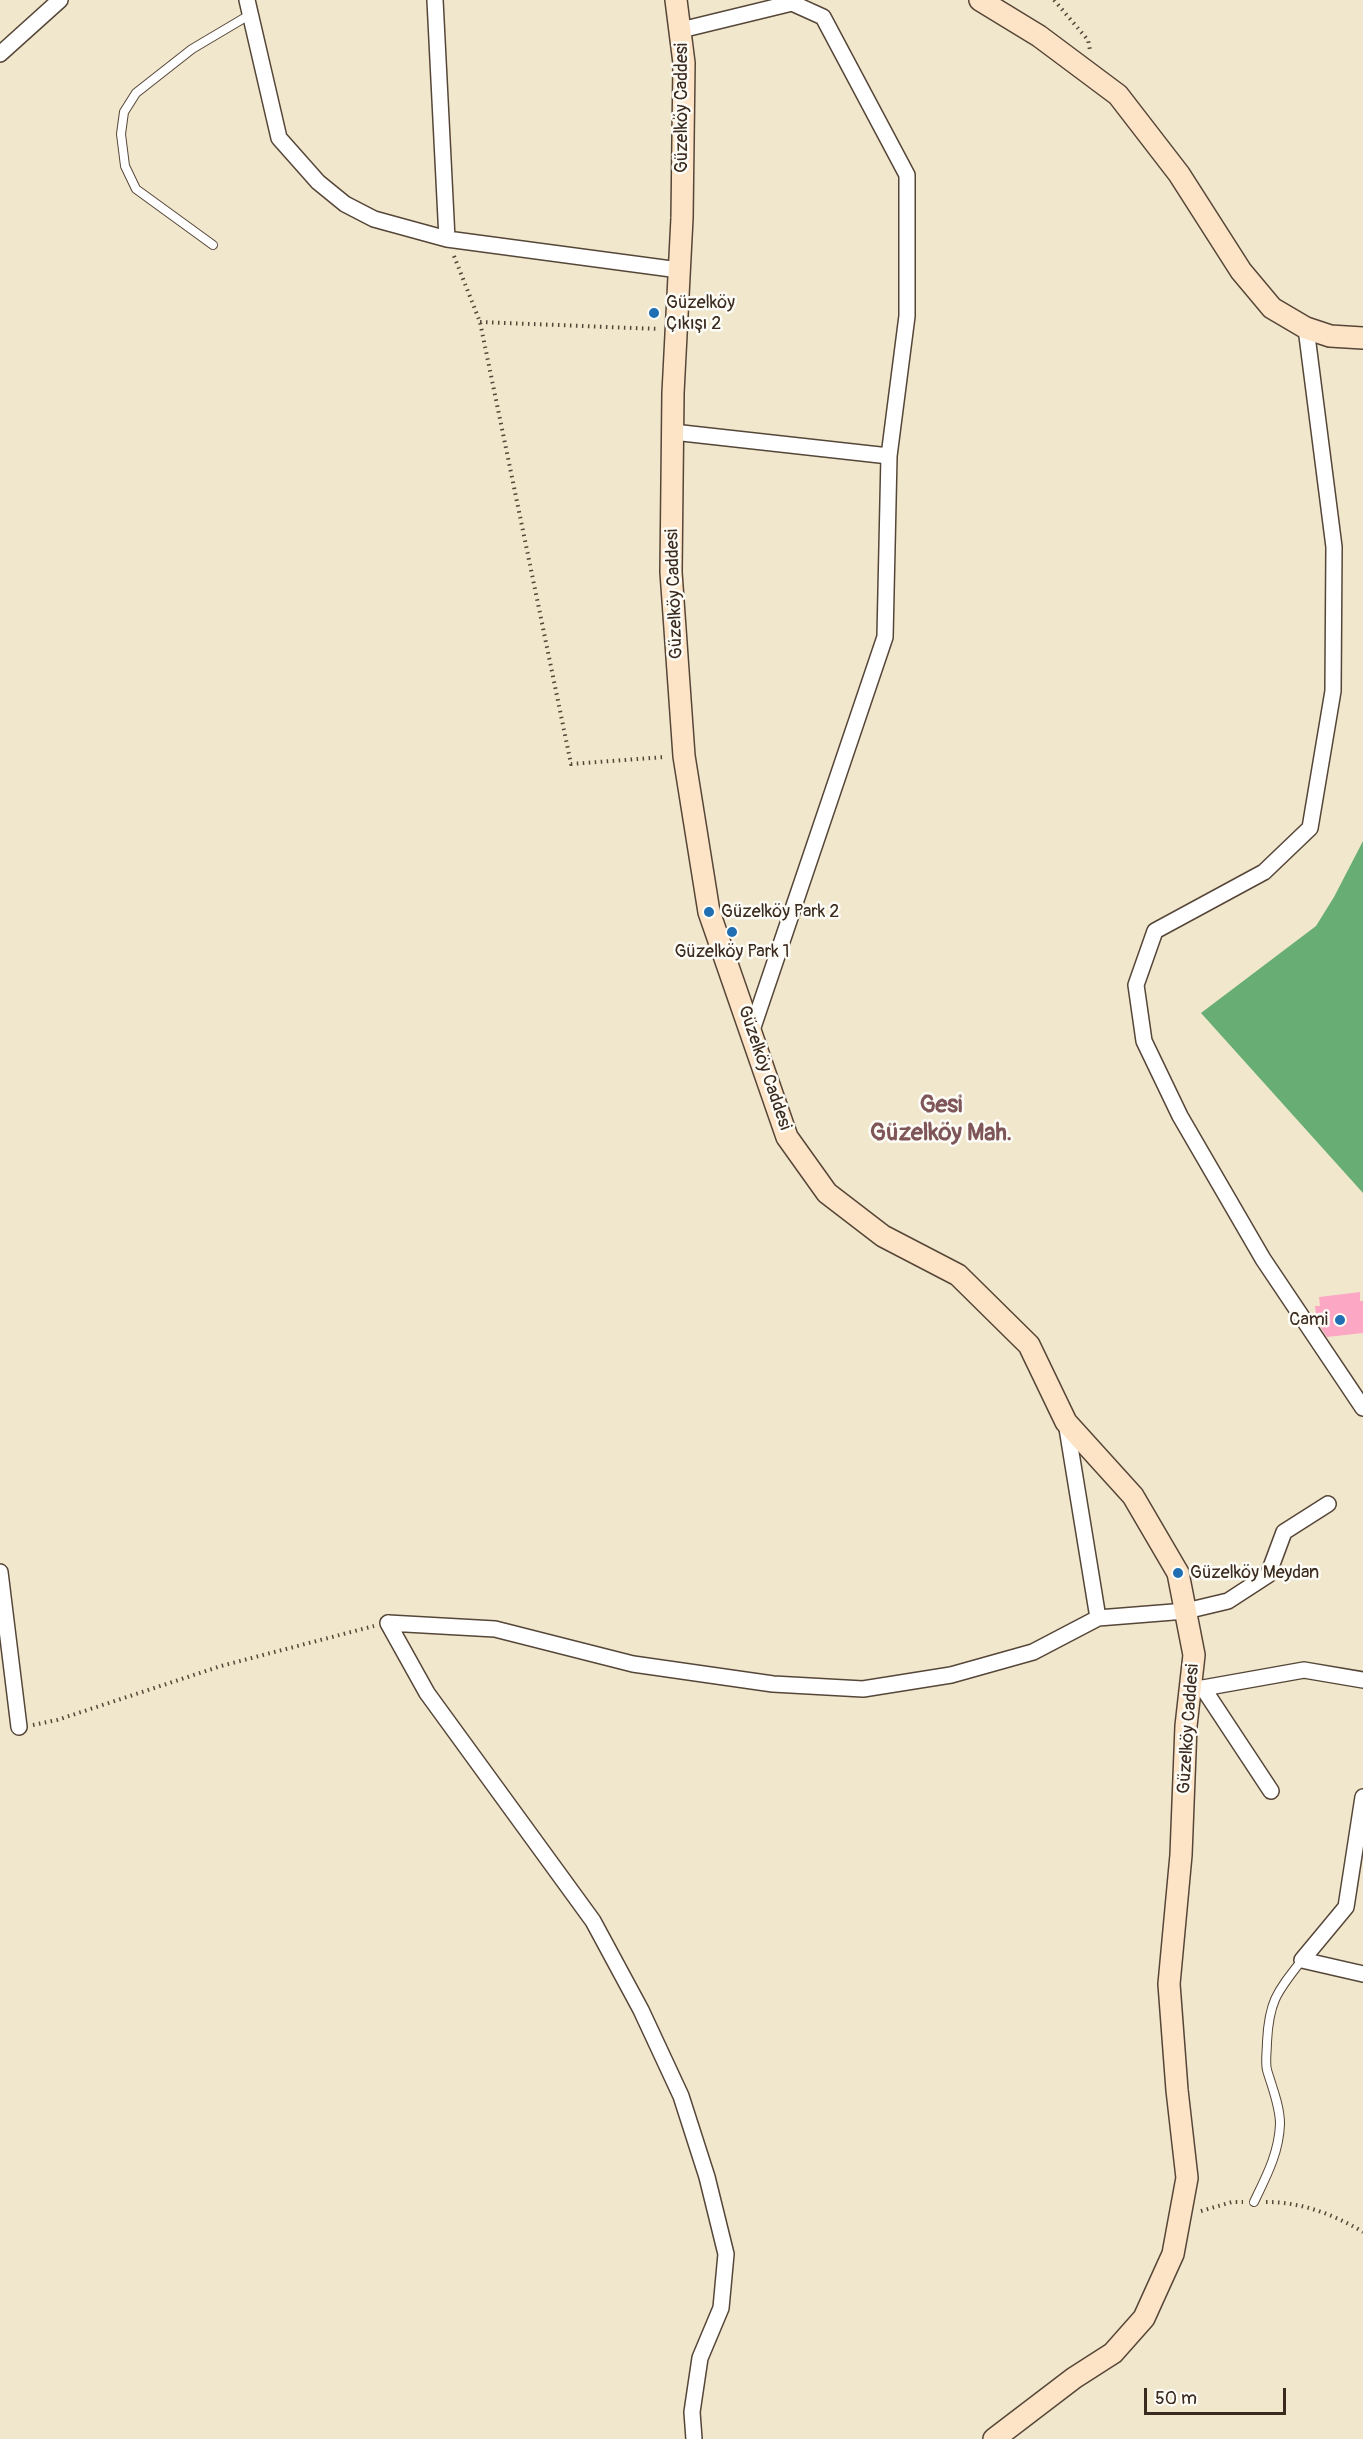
<!DOCTYPE html>
<html>
<head>
<meta charset="utf-8">
<style>
	body { margin:0 }
	#map { position:relative; width:1363px; height:2439px; overflow:hidden; background:#f1e7cd; font-family:Pangolin,sans-serif }
	canvas { display:block }
	.scale { position:absolute; left:1144px; top:2388px; width:142px; height:27px; box-sizing:border-box; border:3px solid #3b2a1e; border-top:0; padding-left:8px; font-size:18px; line-height:21px; white-space:nowrap; color:#3b2a1e; -webkit-text-stroke:4px #fdfcf7; paint-order:stroke }
</style>
</head>
<body>
<div id="map">
<canvas width="1363" height="2439"></canvas>
<div class="scale">50 m</div>
</div>
<script>
const c = document.querySelector('canvas').getContext('2d');
c.lineJoin = 'round';
function fillPath(path, color) { c.fillStyle = color; c.fill(path, 'evenodd'); }
function stroke(path, color, width, dash) { c.strokeStyle = color; c.lineWidth = width; c.lineCap = dash ? 'butt' : 'round'; c.setLineDash(dash || []); c.stroke(path); }
function label(font, color, halo, rows, align = 'center') {
  c.font = font + ' Pangolin,sans-serif'; c.lineWidth = 5; c.setLineDash([]); c.textBaseline = 'middle'; c.strokeStyle = halo; c.fillStyle = color; for (const [text, x, y, turn = 0] of rows) {
    c.save(); c.translate(x, y); c.rotate((+turn || 0) * Math.PI / 180); c.textAlign = isNaN(turn) ? turn : align; if (halo) c.strokeText(text, 0, 0); c.fillText(text, 0, 0); c.restore();
  }
}
fillPath(new Path2D(`
	M1363,841v352l-162,-180 115,-87 18,-29z`), '#68ae74');
fillPath(new Path2D(`
	M1360,1292v9h3v32l-36,4 -10,-15 -2,-16h5l-1,-9z`), '#fca7c4');
const lane = new Path2D(`
	M213,245l-77,-56 -11,-23 -4,-32 3,-22 12,-19 56,-44 59,-35
	M1254,2202c12,-25 25,-49 26,-78 0,-18 -8,-37 -13,-54 -2,-8 0,-19 0,-28 2,-41 10,-50 35,-82`);
const street = new Path2D(`
	M247,0l32,138 39,44 27,22 29,15 73,20 232,31
	M435,0l12,239
	M681,30l111,-27 31,14 84,158v141l-18,140 -4,181 -133,393
	M0,54l60,-54
	M1306,328l28,219 -1,144 -23,137 -46,44 -109,59 -19,54 8,56 36,75 83,143 100,149
	M673,432l216,24
	M1066,1422l32,196 88,-7 42,-10 40,-26 16,-43 44,-28
	M0,1572l19,155
	M388,1623l39,70 166,228 48,89 40,86 26,81 19,77 -5,54 -21,50 -8,54 2,27
	M388,1623l107,6 138,35 140,20 90,5 88,-14 82,-23 65,-34
	M1191,1687l12,1 101,-18 59,10
	M1203,1688l68,103
	M1363,1797l-17,110 -44,53 61,14`);
const secondary = new Path2D(`
	M676,0l8,63 -2,155 -9,175 -2,179 13,184 25,156 78,225 40,56 56,43 75,39 71,70 37,77 67,74 45,77 16,82 -8,71 -5,129 -12,129 8,106 10,88 -14,76 -29,64 -31,35 -39,25 -80,61
	M980,0l59,36 79,59 61,79 62,97 31,37 34,20 24,8 33,2`);
stroke(lane, '#564638', 10);
stroke(street, '#564638', 18);
stroke(secondary, '#564638', 24);
stroke(new Path2D(`
	M1054,0l34,40 2,10
	M454,256l26,66 91,442 94,-7
	M480,322l179,7
	M33,1725l24,-5 164,-54 153,-40
	M1266,2202c35,0 67,12 97,30
	M1201,2211l31,-9h11`), '#564638', 4, [1.5, 4.5]);
stroke(lane, '#fff', 8);
stroke(street, '#fff', 15);
stroke(secondary, '#fee4c6', 21);
for (const [x, y, r, color] of [
	[654,313,6,"#1f6fb2"],
	[709,912,6,"#1f6fb2"],
	[732,932,6,"#1f6fb2"],
	[1340,1320,6,"#1f6fb2"],
	[1178,1573,6,"#1f6fb2"]
]) { const dot = new Path2D(); dot.arc(x, y, r, 0, 2 * Math.PI); c.fillStyle = color; c.fill(dot); stroke(dot, '#fdfcf7', 2); }
label('18px', '#3b2a1e', '#fdfcf7', [
	["Güzelköy Caddesi",682,108,-90],
	["Güzelköy Caddesi",675,594,-92],
	["Güzelköy Caddesi",764,1068,71],
	["Güzelköy Caddesi",1189,1729,-86]
]);
label('18px', '#3b2a1e', '#fdfcf7', [
	["Güzelköy",666,303],
	["Çıkışı 2",666,324],
	["Güzelköy Park 2",721,912],
	["Güzelköy Park 1",732,952,"center"],
	["Cami",1328,1320,"right"],
	["Güzelköy Meydan",1190,1573]
], 'left');
label('bold 24px', '#7f5658', '#fdfcf7', [
	["Gesi",941,1106],
	["Güzelköy Mah.",941,1134]
]);
</script>
</body>
</html>
